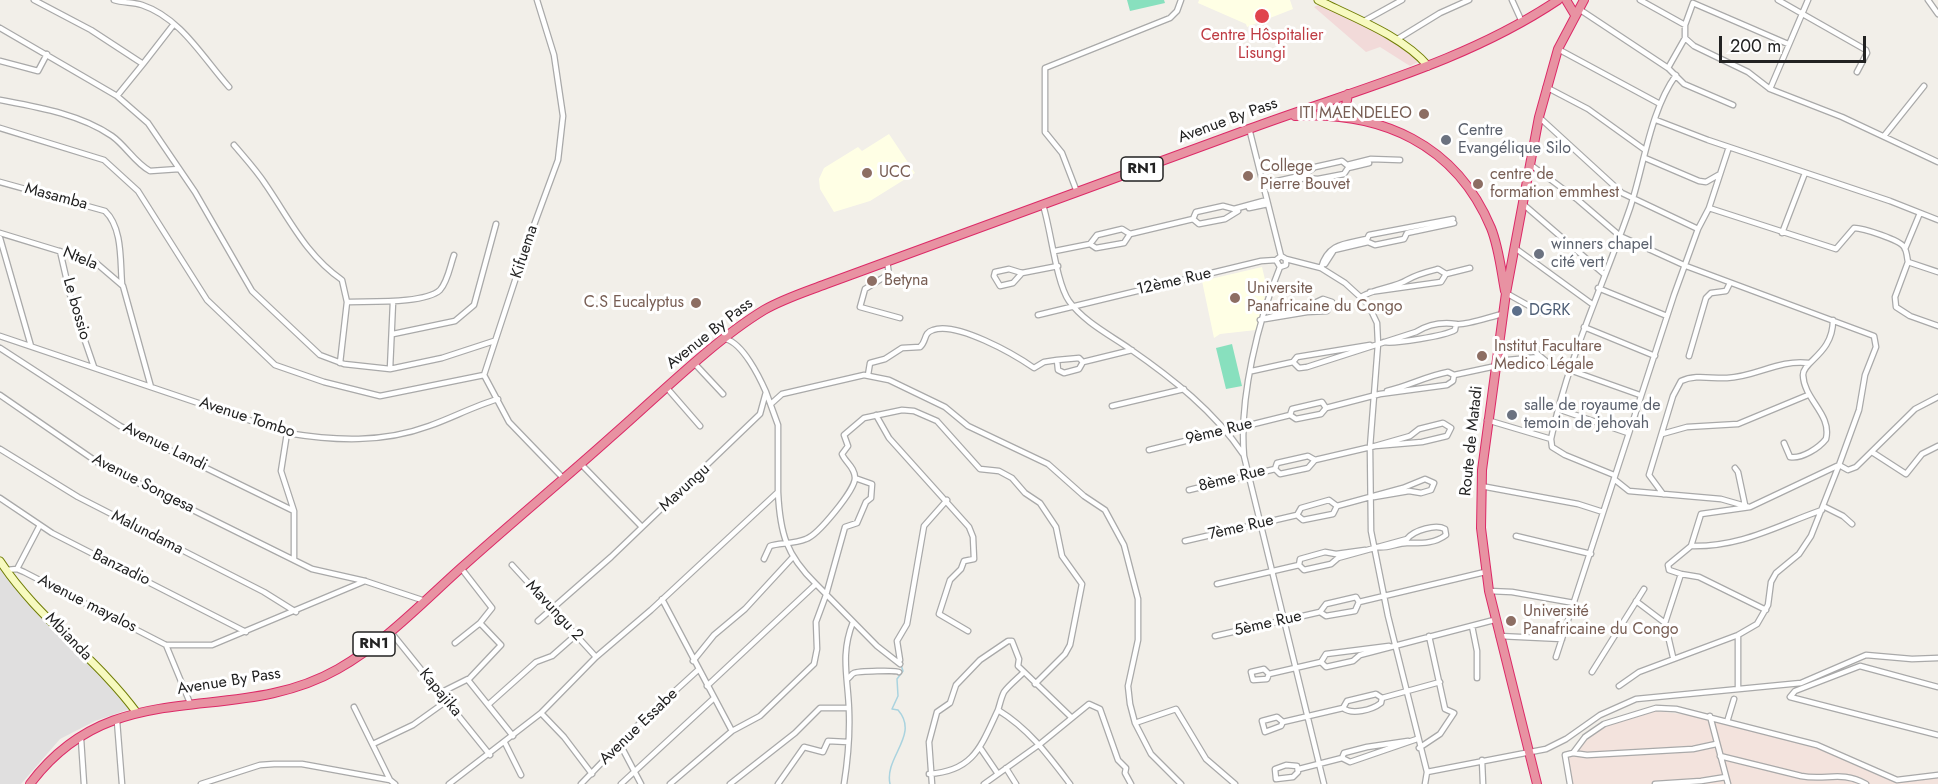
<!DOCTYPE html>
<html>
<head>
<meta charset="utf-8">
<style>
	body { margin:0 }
	#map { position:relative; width:1938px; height:784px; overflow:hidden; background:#f2efe9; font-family:Jost,sans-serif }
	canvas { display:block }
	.scale { position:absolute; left:1719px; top:36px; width:147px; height:27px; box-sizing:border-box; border:3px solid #222; border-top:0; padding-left:8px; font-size:18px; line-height:21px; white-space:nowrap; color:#222; -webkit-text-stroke:4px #fff; paint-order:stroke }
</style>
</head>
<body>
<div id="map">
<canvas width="1938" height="784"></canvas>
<div class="scale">200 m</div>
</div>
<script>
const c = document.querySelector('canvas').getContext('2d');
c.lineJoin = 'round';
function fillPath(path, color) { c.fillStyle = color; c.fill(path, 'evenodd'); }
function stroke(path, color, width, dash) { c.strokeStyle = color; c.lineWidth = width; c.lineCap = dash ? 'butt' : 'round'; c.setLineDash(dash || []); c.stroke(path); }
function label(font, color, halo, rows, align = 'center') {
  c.font = font + ' Jost,sans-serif'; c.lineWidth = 6; c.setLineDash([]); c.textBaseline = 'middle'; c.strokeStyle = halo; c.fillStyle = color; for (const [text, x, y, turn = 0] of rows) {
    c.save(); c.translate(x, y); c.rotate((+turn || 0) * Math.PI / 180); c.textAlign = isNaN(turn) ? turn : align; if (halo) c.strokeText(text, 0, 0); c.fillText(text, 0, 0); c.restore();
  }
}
fillPath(new Path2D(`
	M0,561l133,147 -38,13 -35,18 -39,45h-21z`), '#e0dfdf');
fillPath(new Path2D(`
	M1321,4l74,37 25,20 -10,5 -30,-19 -14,5 -52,-45z`), '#f2dad9');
fillPath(new Path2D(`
	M1199,0h91l3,9 -46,18 -1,-3 -48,-21z
	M889,134l26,39 -45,28 -36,11 -14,-23 -1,-10 5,-11 34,-21 4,4z
	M1262,267l5,21 -11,42 -36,4 -6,4 -12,-57z`), '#ffffe5');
fillPath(new Path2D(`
	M1648,710l73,9 110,31 66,31 41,-5v8h-369l-7,-27 38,-30z`), '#f3e3dd');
fillPath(new Path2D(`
	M1127,0h37l1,3 -35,8z
	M1232,344l10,42 -16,3 -10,-41z`), '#88e0be');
stroke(new Path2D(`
	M890,784c-6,-27 30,-49 8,-74l-6,-1 6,-13 -1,-17 6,-8 -2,-6`), '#aad3df', 1.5);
const street = new Path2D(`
	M34,0l57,30 52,34 -26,32
	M114,0c9,3 19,2 28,5 39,13 61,53 87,82
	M537,0l17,55 9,61 -5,44 -31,84 -43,131 25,47 55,57
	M1512,0l10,22
	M1640,0l45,25
	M1778,0l88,50 1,3 -10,19
	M1928,0l10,14
	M1693,3l95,41
	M1579,9l89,59 16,16 49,21
	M1364,21l38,-21
	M0,28l117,68 31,27 47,69 57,99 68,64 24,9 46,5 52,-11 52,-17
	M1685,38l9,8 54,26 22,17 72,28 96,45
	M1396,40l44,-27 29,-13
	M1558,49l102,55
	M0,61l38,10 9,-17
	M143,64l31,-40
	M1668,68l17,-30v-13l8,-22
	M1546,87l42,22 57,41
	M1770,89l38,-89
	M0,100c37,7 80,14 112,36 14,10 23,27 38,35l29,-2
	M1539,117l83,76 76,36
	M1656,120l52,20 182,61 48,19
	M0,128l104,32 34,31 69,109 68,65 49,17 56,14 104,-21
	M1249,128l32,128 5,3v6l-6,2 -4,-7 5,-4
	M1884,136l40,-50
	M234,145c11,13 23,26 32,40 24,35 40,70 76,95l5,22 -7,61
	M1645,158l54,23 7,1 14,-8
	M1531,165l47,35 42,36 66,30 188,70 2,11 -11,28 -6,35 -20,55 9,5 8,-3 59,-58 23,-12
	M0,182l105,29c18,17 15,51 17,73
	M1264,184l40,-9 11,-8 27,-6 5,4 24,-6 29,1
	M1265,187l40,-9 13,1 26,-5 4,-6 21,-5
	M1077,192l-15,-39 -17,-21v-64l125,-50 7,-7 4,-11
	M1523,204l81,70
	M1043,205c8,25 13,77 26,96 15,21 41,34 61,48 42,29 85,63 113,105
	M1249,208l19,-4
	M1709,208l127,41 18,-21c9,0 46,12 50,19 3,4 3,11 4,15l30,10
	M1193,219l6,5 26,-5 13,-8
	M0,233l95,29 28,24 28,101
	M1782,233l23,-60
	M1130,234l63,-15 3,-7 27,-6 11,3 33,-9
	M0,238l31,108
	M1515,248l77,56
	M1905,249l15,-36
	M60,251l12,52 22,64
	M1055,251l35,-7 6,4 28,-5 6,-9 -8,-5 -25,6 -7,9
	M1286,259l35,9 24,15 23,21 9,19 1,21 -8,103 1,84 17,85 39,156 -2,12
	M887,261l2,13 -24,15 -5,18 40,11
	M1908,262l-13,35 1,10 14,9 28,10
	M1325,264l9,-14 34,-8 7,3 29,-6 3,-6 47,-10
	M1280,267c-22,54 -41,131 -36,189l80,328
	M1321,268c7,-25 24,-24 46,-29l2,-4 84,-16
	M1022,273l-9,10 -13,3 -6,-10 1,-4 14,-3 13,4 36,-7
	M1598,288l69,28
	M1370,292l71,-10 5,-8 24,-6
	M1506,293l34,19
	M1361,297c15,-9 33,-9 46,-17 10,-6 19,-8 31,-11l8,5
	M347,302c21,-1 78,2 93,-12 8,-9 10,-24 14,-35
	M1038,315l223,-54 15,-1
	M1260,320l46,-13 17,-8 9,3 -5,9 -20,1 -42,7
	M1584,327l71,29
	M393,334l62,-13 19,-16 22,-81
	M0,336l287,97c48,8 96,10 142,-7 23,-8 45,-20 69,-27
	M1384,342c10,2 61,-6 71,-12l1,-6
	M0,348l120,78 174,85v48
	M1535,352l12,10 93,33
	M1689,356l17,-58 5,-5 15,-2 4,-8
	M1079,358l4,4 -4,7 -15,4 -6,-3 -1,-10z
	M1497,361l42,-4
	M1083,362l49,-12
	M1293,362l6,6 8,-1 109,-35c13,-8 26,-10 40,-8 9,2 36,-8 47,-10
	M1293,362l4,-5 73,-12
	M695,364l28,30
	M390,369l3,-67
	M1252,371l41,-9
	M868,375l2,-12 15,-4 17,-11 18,-1c7,-6 3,-14 13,-17 23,-9 81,24 101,38l10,-6 13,-2
	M1454,375l42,-9
	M667,388l33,38
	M1387,391c22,-5 39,-15 61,-19l6,3
	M0,395l100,69 212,105 53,12 60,20
	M1322,402l4,6 -5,6 -25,5 -6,-4 2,-6z
	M772,403l10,-9 82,-19 25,5 56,27 23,19 80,38 36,32 21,14 19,35 14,54v41l-10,46 2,18 5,19 16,31 30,30
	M1112,406l72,-17
	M1326,408l54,-14 67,-9 6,-4 1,-6
	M1558,409l70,24
	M876,415l13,23 80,89 4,10 1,22 -10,2 -3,8 -11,11 -11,34 29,17
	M1487,420l64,19
	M287,433l-6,38 13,40
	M1662,434l25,-7 51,-3 70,-29
	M1784,443l6,14c12,2 29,-9 36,-18 6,-25 -22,-39 -23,-64 0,-14 30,-21 30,-55
	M0,449l78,48 186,95 32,20
	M1149,450l141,-35
	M1872,452l34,22 16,-20 16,-8
	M1308,456l7,4 -7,8 -28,6 -5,-5 2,-6z
	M1315,460l60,-14 47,-4 25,-6 4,-8 -8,-5 -24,6 -9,7 -35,10
	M581,464l61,63
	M1735,468l3,4 7,33
	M1614,475l-49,-20 -13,-8 -1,-8c17,-81 52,-153 79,-231 14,-42 20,-97 46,-133
	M1614,479l15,12 92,8 28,8
	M1481,486l97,18 25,8
	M1189,490l86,-21
	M1663,494l-14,-19 24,-79 8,-15c15,-7 31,-2 46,-3 29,-1 52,-19 82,-15
	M0,498l52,35 194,99
	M1329,500l8,6 -4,8 -30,6 -6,-5 4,-7z
	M1337,506l66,-18 22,-9 9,4 -3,7 -10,3 -12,-2 -35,6
	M1823,506l20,10 9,8
	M1516,536l75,18
	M1185,541l112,-26
	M1691,546c51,1 85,-20 131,-36
	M764,559l6,-13c9,-3 24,-2 36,-7 12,-4 49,-49 49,-61 0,-11 -10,-16 -13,-24l6,-8 -4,-11 20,-17 38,-8 12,1 23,10 43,48 19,2 13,7 13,15 15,10 16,24 6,29 20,28 -12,61 -5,9 -30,30
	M512,565l84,92
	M1299,565l5,5 27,-6 7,-6 69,-19c7,-9 29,-15 38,-10l1,6c-12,9 -25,8 -39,8 -10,0 -20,6 -30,4
	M1299,565l1,-6 25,-7 11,2 29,-4
	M17,569l23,-44
	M6,570l11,-1 7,3 142,73h46l153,-64
	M1681,574l18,3 67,33
	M816,584l61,62 23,18
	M1217,584l82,-19
	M1489,591l23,1 62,11
	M1356,597l3,5 -4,9 -29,5 -6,-4 6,-8z
	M662,599l70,132
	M1636,601l29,22
	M1359,602l126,-30
	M538,621l73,-64 149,-143 6,-22c-7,-16 -23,-48 -40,-53
	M480,623l21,22 -33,35 45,56
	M1472,626l5,25v27
	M390,631l100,124
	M1215,636l105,-24
	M1499,636l63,3
	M455,643l25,-20 12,-15 -31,-40
	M166,645l24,58
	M1556,657l118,-362 24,-66 11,-21 20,-61
	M1673,657l-8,-34 16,-49 -12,-4 -1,-5 23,-19 10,-32 49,-7 89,-42
	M900,660l-3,-19 10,-17 17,-98 23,-26
	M693,661l21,-26 31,-26 47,-51
	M1321,662l5,5 27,-6 7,-6 134,-35
	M1321,662l5,-8 63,-8
	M1264,669l5,5 -2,5 -14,1 -2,-8z
	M1592,672l52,-83
	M1269,674l52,-12
	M847,679c3,-1 4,-5 7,-6 4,-2 43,-3 45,-1
	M707,686l109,-102c-30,-29 -36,-51 -38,-92
	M1619,686l20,-14 99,-37 19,-11 11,-19 3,-23 5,-9 23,-19 12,-18 28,-71
	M1938,687l-78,-21 -65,25 -5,6 148,38
	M1738,689v-54
	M442,692l26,-13
	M1376,694l6,4 -1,5c-9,7 -29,12 -38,5l4,-7z
	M1382,698l58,-16
	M489,704l47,-42 16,-6 25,-22
	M354,707l36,73
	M998,710c31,19 50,45 72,74
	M541,713l23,24 28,37
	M1710,716l18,68
	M1277,717l6,5 -2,4 -16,6 -3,-11z
	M117,721l5,63
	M1283,722l60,-14
	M1727,722l7,-23
	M1135,723l41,-14 30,50 29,25
	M81,739l3,45
	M505,743l16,32
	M373,744l40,-19 35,-25
	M620,744l21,40
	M1419,748l21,-14 14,-21 -9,-4 -16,-73
	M981,749l17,25
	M1573,753l14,2 106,-6 23,-5
	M1720,756l81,20c25,5 40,-6 65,8
	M1342,758l8,4 67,-23
	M1342,758l2,-5 23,-6 41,-6
	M1482,760l1,24
	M1286,765l11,1 1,6 -5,5 -17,2 -1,-10z
	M1006,768l10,16
	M1299,769l43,-11
	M1427,772l119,-23 20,-10 34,-24 36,-16 165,-16 65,-28 46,4 26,-1
	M929,774c45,-3 52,-28 69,-64 2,-6 3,-12 6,-18 5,-7 14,-14 20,-20
	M201,784l59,-19 14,-1h28l88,16 5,4
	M449,784l92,-71 55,-56 55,-47 127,-118v-67l-12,-33
	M581,784l60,-62 57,-52
	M621,784l92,-85
	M670,784l62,-53 28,-15 54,-52 3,-15 -1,-27 10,-27 19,-68 12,-4 9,-21 5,-4 1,-14 -17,-6
	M730,784l65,-51 25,-25h29
	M778,784l26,-37 19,5 5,-11 20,1
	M844,784c4,-25 6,-49 5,-74 -1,-33 -9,-55 4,-88
	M932,784l-3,-42 8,-30 13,-9 6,-18 24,-25 28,-19h4l7,18 -1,7 53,51
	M984,784l56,-40 49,-40 11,5 18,51 8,8 -1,5 6,11
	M1570,784l-5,-29 8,-2 12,-16 19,-13 52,-16 20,1 141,36 80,35 41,-5
	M1655,784l46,-3 25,-4`);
const secondary = new Path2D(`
	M1318,0c34,17 85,36 110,66
	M0,561c37,57 97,97 137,152`);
const highway = new Path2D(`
	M1566,0l9,15
	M1348,94l-2,12 6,11
	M1295,116c86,-5 161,28 196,112 8,20 10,42 14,63
	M30,784c85,-114 203,-55 308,-115 46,-26 84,-66 123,-101 50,-45 101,-87 150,-131 46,-40 102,-96 153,-127 19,-11 41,-18 62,-26 141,-52 282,-104 423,-155 105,-39 215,-66 309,-129
	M1537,784l-48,-193 -8,-63 1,-58 24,-177 33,-176 19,-68 26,-49`);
stroke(street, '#a9a9a9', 7);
stroke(secondary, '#707d05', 9);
stroke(highway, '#dc2a67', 10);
stroke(street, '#fff', 4.5);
stroke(secondary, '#f7fabf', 7);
stroke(highway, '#e892a2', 8);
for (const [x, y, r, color] of [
	[1262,16,8,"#e0444e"],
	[1424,114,6,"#8d6e63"],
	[1446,140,6,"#6b7280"],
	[867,173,6,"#8d6e63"],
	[1248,176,6,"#8d6e63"],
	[1478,184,6,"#8d6e63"],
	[1539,254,6,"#6b7280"],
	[872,281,6,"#8d6e63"],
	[1235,298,6,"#8d6e63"],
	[696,303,6,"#8d6e63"],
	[1517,311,6,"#5c6f8a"],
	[1482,356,6,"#8d6e63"],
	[1512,415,6,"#6b7280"],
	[1511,621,6,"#8d6e63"]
]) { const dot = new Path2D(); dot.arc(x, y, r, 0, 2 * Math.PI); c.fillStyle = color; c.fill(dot); stroke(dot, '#fff', 2); }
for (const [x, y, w] of [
	[1142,169,42],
	[374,644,42]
]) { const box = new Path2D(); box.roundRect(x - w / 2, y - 12, w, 24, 4.5); c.fillStyle = '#fff'; c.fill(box); stroke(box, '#222', 1.5); }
label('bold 15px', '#222', null, [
	["RN1",1142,169],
	["RN1",374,644]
]);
label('16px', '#be3a42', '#fff', [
	["Centre Hôspitalier",1262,36],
	["Lisungi",1262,54]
]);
label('16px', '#785e54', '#fff', [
	["ITI MAENDELEO",1412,114,"right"],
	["College",1260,167],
	["Pierre Bouvet",1260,185],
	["UCC",879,173],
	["centre de",1490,175],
	["formation emmhest",1490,193],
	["Betyna",884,281],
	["Universite",1247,289],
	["Panafricaine du Congo",1247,307],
	["C.S Eucalyptus",684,303,"right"],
	["Institut Facultare",1494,347],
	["Medico Légale",1494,365],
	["Université",1523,612],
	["Panafricaine du Congo",1523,630]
], 'left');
label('16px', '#222', '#fff', [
	["Avenue By Pass",1228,121,-20],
	["Masamba",56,197,15],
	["Kifuema",525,252,-72],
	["Ntela",80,259,22],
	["12ème Rue",1174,282,-13],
	["Le bossio",76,309,74],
	["Avenue By Pass",710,334,-38],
	["Avenue Tombo",247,418,18],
	["9ème Rue",1219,432,-14],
	["Route de Matadi",1472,441,-84],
	["Avenue Landi",165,447,26],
	["8ème Rue",1232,479,-14],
	["Avenue Songesa",143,484,27],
	["Mavungu",685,488,-43],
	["7ème Rue",1241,528,-13],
	["Malundama",147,533,27],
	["Banzadio",121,568,26],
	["Avenue mayalos",87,604,27],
	["Mavungu 2",554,611,47],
	["5ème Rue",1268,624,-13],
	["Mbianda",68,637,46],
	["Avenue By Pass",229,682,-9],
	["Kapajika",440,693,50],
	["Avenue Essabe",639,727,-44]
]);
label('16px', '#5b616d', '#fff', [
	["Centre",1458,131],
	["Evangélique Silo",1458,149],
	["winners chapel",1551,245],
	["cité vert",1551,263],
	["salle de royaume de",1524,406],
	["temoin de jehovah",1524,424]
], 'left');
label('16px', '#4e5e75', '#fff', [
	["DGRK",1529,311]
], 'left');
</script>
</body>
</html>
